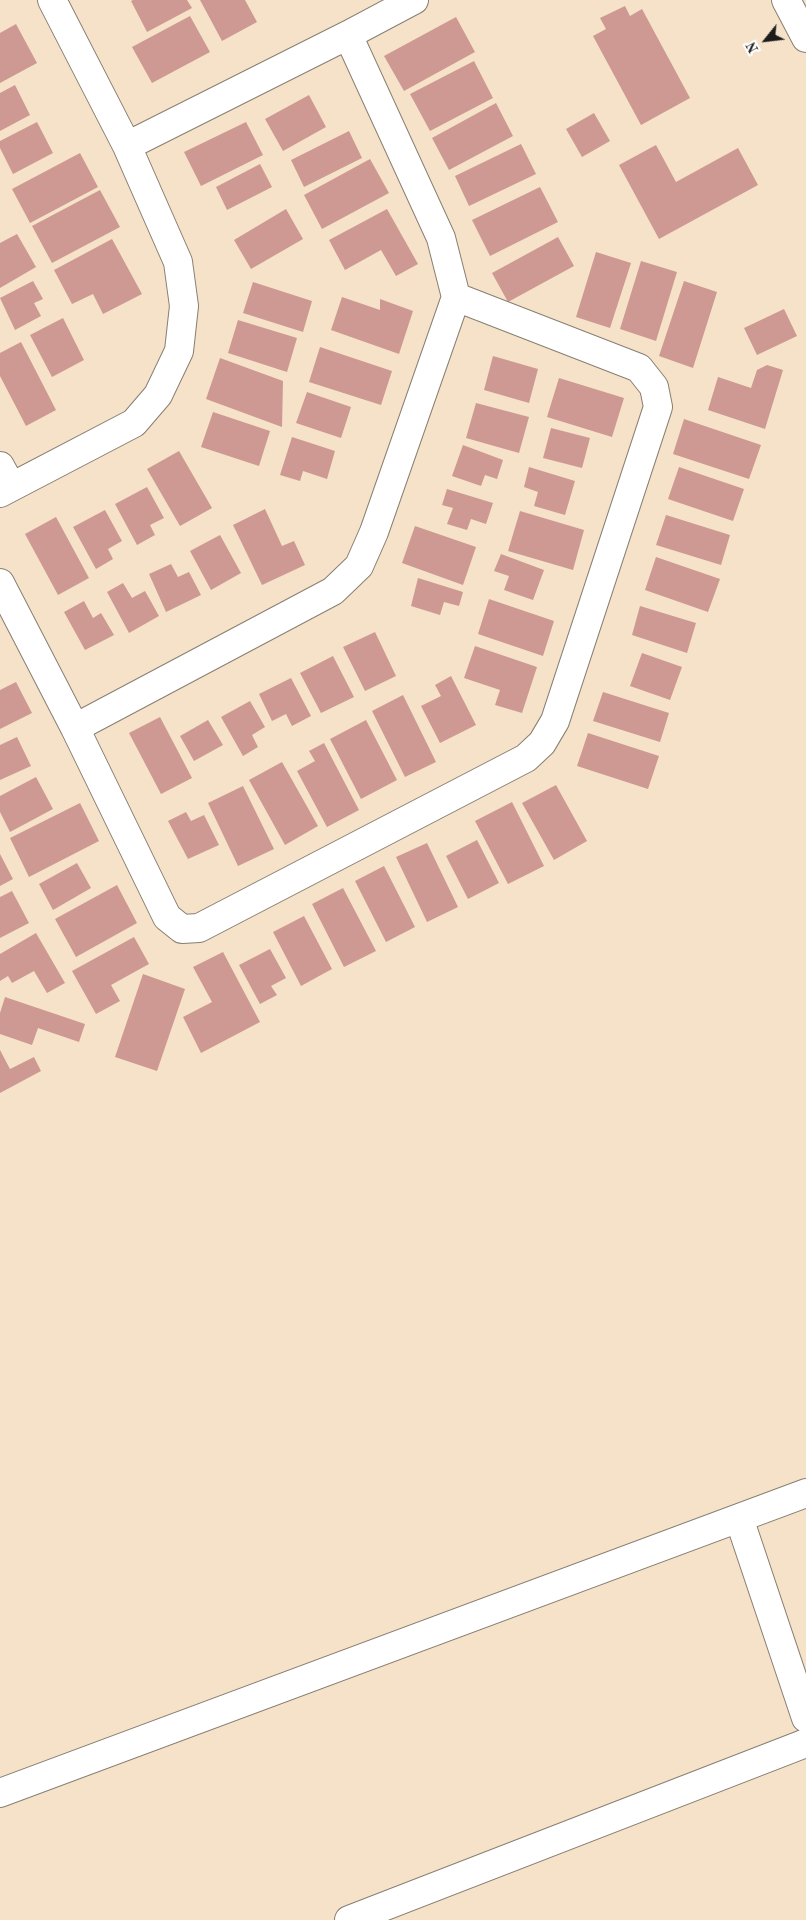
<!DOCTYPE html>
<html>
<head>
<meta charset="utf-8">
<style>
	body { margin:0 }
	#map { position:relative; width:806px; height:1920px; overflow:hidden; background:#f5e2c9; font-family:"Old Standard TT",serif }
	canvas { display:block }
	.north { position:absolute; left:741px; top:15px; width:50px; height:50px; -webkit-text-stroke:4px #fff; paint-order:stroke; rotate:241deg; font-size:14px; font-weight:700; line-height:20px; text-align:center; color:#1c1c1c }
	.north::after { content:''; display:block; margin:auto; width:18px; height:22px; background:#1c1c1c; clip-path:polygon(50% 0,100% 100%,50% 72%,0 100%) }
</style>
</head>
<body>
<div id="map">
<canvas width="806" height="1920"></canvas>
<div class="north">N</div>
</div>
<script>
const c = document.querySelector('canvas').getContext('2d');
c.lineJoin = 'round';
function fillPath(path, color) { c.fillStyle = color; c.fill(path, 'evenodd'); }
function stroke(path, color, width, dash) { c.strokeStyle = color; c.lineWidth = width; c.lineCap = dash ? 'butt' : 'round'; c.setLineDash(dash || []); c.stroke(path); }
fillPath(new Path2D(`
	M133,0h54l5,8 -45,24 -16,-31z
	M200,0h45l12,22 -35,19z
	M625,6l5,10 12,-7 48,89 -49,27 -48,-89 13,-7 -6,-11z
	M190,16l20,36 -58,31 -20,-36z
	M456,17l19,35 -71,39 -20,-35z
	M16,24l21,39 -37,20v-50z
	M474,61l19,37 -63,33 -20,-37z
	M15,85l15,30 -30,16v-38z
	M309,95l17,32 -43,24 -18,-32z
	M496,103l17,33 -64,34 -17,-32z
	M594,113l16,28 -28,16 -16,-28z
	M37,122l16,31 -40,21 -13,-26v-7z
	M246,122l17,33 -62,31 -17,-34z
	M349,131l13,27 -58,29 -13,-27z
	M521,144l15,30 -67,32 -14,-30z
	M656,145l20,37 62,-34 20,37 -99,54 -40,-74z
	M80,153l18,34 -68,36 -18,-34z
	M370,159l19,34 -67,36 -18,-34z
	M260,164l12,23 -45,23 -11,-23z
	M540,187l18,35 -68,34 -18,-36z
	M100,190l20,37 -68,36 -20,-37z
	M286,209l17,30 -52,30 -17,-29z
	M387,209l31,55 -22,12 -15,-26 -36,20 -16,-30z
	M17,234l19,33 -36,21v-45z
	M558,237l16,29 -66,36 -16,-29z
	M112,239l30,55 -39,20 -10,-20 -21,10 -18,-34z
	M596,252l35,11 -21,65 -34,-11z
	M641,261l36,11 -21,69 -36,-12z
	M33,281l10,18 -9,4 7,13 -26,14 -15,-32z
	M684,281l33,11 -24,76 -34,-12z
	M253,282l59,19 -9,31 -60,-19z
	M342,297l38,13v-11l33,12 -14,43 -68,-24z
	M784,309l13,27 -40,19 -13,-27z
	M63,318l21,42 -32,17 -22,-42z
	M238,320l59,18 -10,34 -59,-19z
	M21,342l35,68 -30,16 -26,-50v-23z
	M320,347l72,24 -11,34 -72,-23z
	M493,356l45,13 -9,34 -45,-13z
	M220,358l63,23 -1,46 -76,-28z
	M767,365l16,5 -18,59 -57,-19 10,-33 33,11 6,-18z
	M559,378l65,20 -12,39 -65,-20z
	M307,392l44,15 -10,31 -45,-15z
	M476,403l53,14 -10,36 -53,-15z
	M213,412l57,19 -11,35 -58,-19z
	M684,419l77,26 -12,34 -76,-25z
	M551,428l39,10 -8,30 -39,-10z
	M292,437l43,14 -8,28 -24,-8 -3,10 -20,-6z
	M463,445l40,15 -6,19 -12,-4 -4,11 -29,-10z
	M179,451l33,57 -32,18 -33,-57z
	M529,467l46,14 -10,34 -31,-9 4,-14 -14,-5z
	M679,467l65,22 -11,32 -65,-22z
	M147,487l17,31 -14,7 5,10 -18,10 -22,-41z
	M447,489l46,14 -7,21 -15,-5 -4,11 -20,-6 6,-16 -11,-3z
	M265,509l17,37 12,-5 11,24 -43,20 -29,-60z
	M105,510l17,31 -14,8 5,10 -17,10 -23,-42z
	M520,511l64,19 -11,40 -65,-19z
	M666,515l64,20 -9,30 -65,-20z
	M56,517l33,61 -31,17 -33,-61z
	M415,526l61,21 -13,38 -61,-22z
	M220,535l21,38 -30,17 -21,-39z
	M501,554l43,16 -11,30 -29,-10 5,-14 -15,-5z
	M656,557l64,22 -12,33 -63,-22z
	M171,564l7,13 11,-5 12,23 -35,17 -17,-38z
	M418,578l45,14 -4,14 -15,-4 -4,13 -29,-9z
	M123,583l9,15 13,-7 14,25 -30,17 -22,-41z
	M489,599l65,22 -11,35 -65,-22z
	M84,601l9,17 8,-5 13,22 -29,15 -21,-38z
	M640,606l56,17 -9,30 -55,-18z
	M375,632l21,44 -31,15 -22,-44z
	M475,646l62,21 -15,46 -27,-8 5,-15 -36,-12z
	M642,653l40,14 -12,33 -40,-14z
	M333,656l21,41 -33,16 -21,-40z
	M451,676l25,49 -36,18 -19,-37 20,-10 -6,-11z
	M291,678l20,38 -19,10 -6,-12 -14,7 -13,-27z
	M16,682l16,31 -32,16v-39z
	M603,692l66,21 -9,29 -67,-21z
	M403,695l33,67 -31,15 -33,-66z
	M250,701l15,26 -13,8 6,12 -15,9 -22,-39z
	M160,717l32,61 -31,16 -32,-61z
	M208,720l15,25 -29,16 -14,-25z
	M366,720l31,60 -36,19 -31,-60z
	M588,733l71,23 -11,33 -71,-23z
	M17,737l14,29 -31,14v-35z
	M324,743l35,67 -32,17 -30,-56 18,-10 -6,-10z
	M282,762l36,64 -33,19 -36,-65z
	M36,777l17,32 -43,23 -10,-20v-16z
	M556,785l31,56 -33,19 -32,-57z
	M243,786l31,63 -36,17 -30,-63z
	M512,802l32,64 -36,18 -33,-63z
	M80,803l19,38 -70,36 -19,-39z
	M186,812l5,9 13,-6 15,30 -31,14 -20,-38z
	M477,840l22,43 -31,16 -22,-43z
	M427,843l31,64 -31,15 -31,-65z
	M0,854l13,25 -13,7z
	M77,863l14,25 -38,22 -14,-26z
	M384,866l31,61 -29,15 -31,-61z
	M117,885l20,38 -61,34 -21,-38z
	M343,888l33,63 -32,16 -32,-63z
	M12,891l17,32 -29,15v-41z
	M304,916l28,53 -31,17 -28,-54z
	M36,933l29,50 -18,10 -13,-22 -22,12 -4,-7 -8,5v-27z
	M134,937l15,27 -38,21 9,16 -24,13 -24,-43z
	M270,949l16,29 -15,8 6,9 -17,9 -21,-39z
	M223,952l37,70 -59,31 -18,-36 29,-15 -19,-35z
	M143,974l42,15 -28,82 -42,-14z
	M5,997l80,27 -6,18 -41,-14 -6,17 -32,-11v-21z
	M0,1050l10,19 24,-12 7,14 -41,22z`), '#ce9992');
const street = new Path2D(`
	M786,0l20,38
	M348,35l66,-35
	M0,466l11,20
	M0,493l134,-70 24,-28 21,-44 5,-45 -6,-44 -51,-116 -75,-146
	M0,583l75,145 92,189 15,12 17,-1 327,-170 16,-15 13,-22 103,-314 -4,-20 -15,-19 -183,-71
	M75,728l258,-137 26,-25 15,-34 82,-235 -15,-59 -93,-203 -221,111
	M739,1518l67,200
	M0,1793l806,-300
	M349,1920l457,-177`);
stroke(street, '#887f72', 30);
stroke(street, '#fff', 28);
</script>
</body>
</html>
